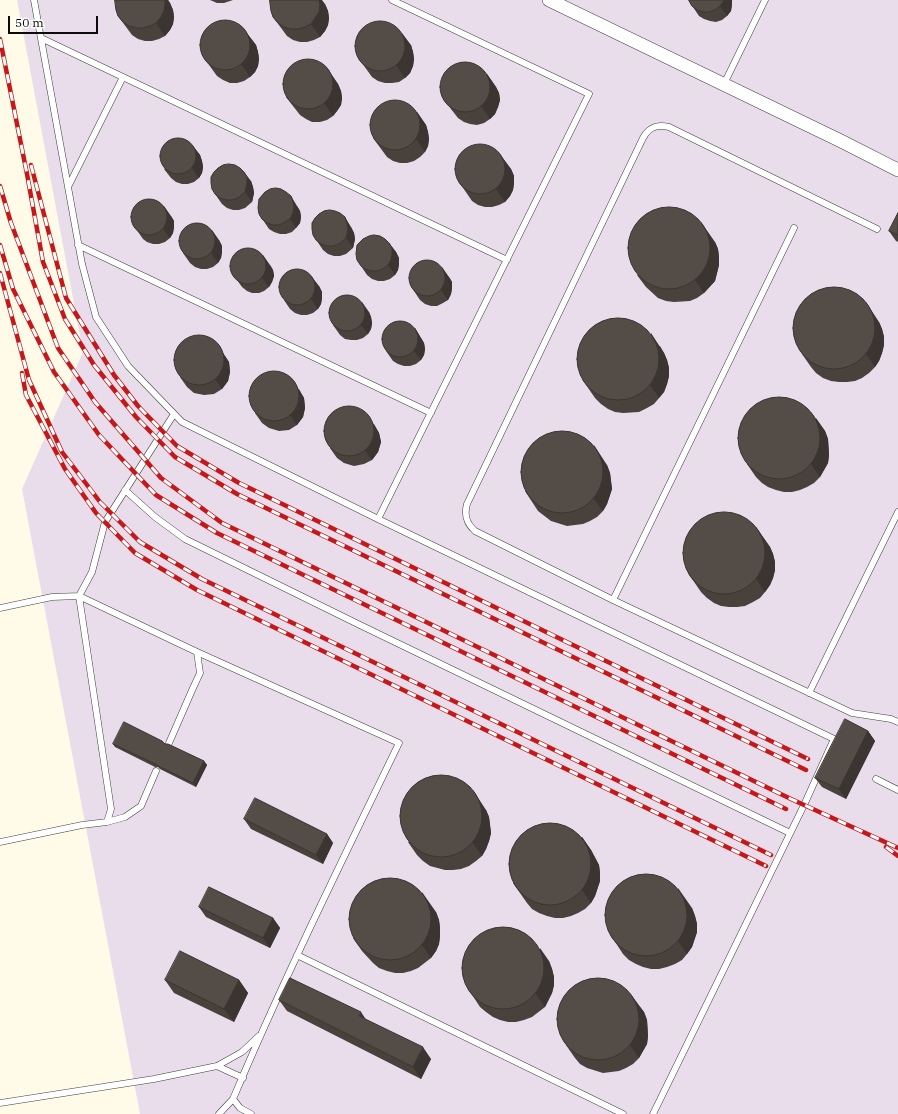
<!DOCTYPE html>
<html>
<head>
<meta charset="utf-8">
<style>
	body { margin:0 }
	#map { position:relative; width:898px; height:1114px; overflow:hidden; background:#fffbe8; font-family:"IBM Plex Serif",serif }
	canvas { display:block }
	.scale { position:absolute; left:8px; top:16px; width:90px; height:18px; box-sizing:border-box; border:2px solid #0b0b0b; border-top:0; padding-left:5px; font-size:12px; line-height:14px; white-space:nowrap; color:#0b0b0b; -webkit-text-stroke:3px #fff; paint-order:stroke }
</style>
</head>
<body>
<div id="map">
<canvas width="898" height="1114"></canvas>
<div class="scale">50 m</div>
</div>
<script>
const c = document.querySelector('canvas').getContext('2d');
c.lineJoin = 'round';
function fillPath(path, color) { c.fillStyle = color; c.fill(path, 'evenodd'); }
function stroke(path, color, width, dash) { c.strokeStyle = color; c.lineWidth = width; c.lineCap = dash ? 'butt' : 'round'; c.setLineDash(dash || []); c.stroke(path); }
fillPath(new Path2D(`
	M17,0h881v1114h-758l-118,-625 61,-137z`), '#eaddeb');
const service = new Path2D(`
	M34,0l48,264 14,53 32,49 54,56 196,97 456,220 -30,66 -151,309
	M41,38l466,222
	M724,84l41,-84
	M68,187l55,-110
	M794,228l-181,372 -138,-69c-9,-8 -11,-16 -8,-27l176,-366c6,-11 14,-14 26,-11l208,102
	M78,245l353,168
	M125,490l30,27 30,22 175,86 430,208
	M378,519l211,-425 -197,-94
	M613,600l239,113 39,6 7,3
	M0,608l52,-11 27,-1 118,56 202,91c-57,118 -115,235 -166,356l7,9 11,6
	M809,693l89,-181
	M169,743l24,-55 7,-15 -3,-21
	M876,779l22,11
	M107,822l18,-5 16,-11 15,-35
	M0,842l82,-17 25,-3 4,-13 -32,-213 13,-24 13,-50 69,-108
	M297,955l326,159
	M217,1066l26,12
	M0,1103l154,-24 63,-13 25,-14 17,-16
	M219,1114l14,-15`);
const minor = new Path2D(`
	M549,0l292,141 57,29`);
stroke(service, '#3e3e3e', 7);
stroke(minor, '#3e3e3e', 14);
stroke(service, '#fff', 6);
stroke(minor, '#fff', 13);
const rail = new Path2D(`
	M0,39l27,135 16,88 22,57 29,46 42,52 39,40 62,37 569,276
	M31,165l35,133 48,77 24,31 39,40 62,37 569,276
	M0,186l11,37 47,125 37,54 66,76 61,45 569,276 107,49
	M0,245l13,44 41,83 45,63 57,60 61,38 569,276
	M0,273l29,107 33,72 38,50 40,40 62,37 569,276
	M22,373l4,22 39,74 31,44 39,40 62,37 569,276
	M886,847l12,9`);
stroke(rail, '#c5181b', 4.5);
stroke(rail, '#fff', 3, [9]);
fillPath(new Path2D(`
	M115,0h53l2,3 3,7 1,7 -1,7 -3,6 -5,6 -6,3 -7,2h-7l-7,-2 -6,-4 -14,-19z
	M210,0h23l-9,3h-7z
	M689,1l43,3 -1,7 -4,5 -5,4 -6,2 -6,-1 -6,-2 -5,-3z
	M325,4l3,7 1,7 -1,7 -3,6 -5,6 -6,3 -7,2h-7l-7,-2 -6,-4 -14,-19z
	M246,32l10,13 2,7 1,7 -1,7 -3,6 -5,5 -6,4 -7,2h-7l-7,-3 -6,-4 -13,-18z
	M411,45l2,7 1,7 -1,7 -3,7 -5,5 -6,4 -7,1h-7l-7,-2 -6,-4 -13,-18z
	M329,71l9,13 3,7 1,7 -1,7 -4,6 -4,5 -6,4 -7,2h-8l-6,-3 -6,-4 -14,-18z
	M487,74l9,13 3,6 1,7 -2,7 -3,7 -5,5 -6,4 -7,2 -7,-1 -6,-2 -6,-4 -14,-18z
	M417,112l9,13 2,7 1,7 -1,7 -3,6 -5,5 -6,4 -7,2h-7l-7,-2 -6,-4 -14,-19z
	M193,146l7,9 2,6 1,6 -1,6 -3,5 -5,4 -6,2h-6l-6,-2 -5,-4 -7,-9z
	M502,157l9,12 3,7v7l-1,7 -3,6 -5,6 -6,3 -7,2h-7l-7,-2 -6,-4 -13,-19z
	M251,181l2,6 1,6 -2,9 -7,6 -6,2h-6l-6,-2 -5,-4 -7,-10z
	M297,206l3,5 1,6 -1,6 -4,5 -4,4 -6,2h-6l-6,-2 -5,-3 -10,-15z
	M898,213v29l-2,-1 -7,-10z
	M171,216l3,5v6l-1,6 -3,5 -5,4 -6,2h-6l-6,-2 -4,-3 -7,-10z
	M351,227l3,6 1,6 -2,9 -7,6 -6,2h-6l-6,-2 -5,-4 -10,-15z
	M219,240l3,6v6l-1,6 -3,5 -5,4 -6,2h-6l-6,-2 -5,-4 -7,-10z
	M715,242l3,7 1,8v8l-4,16 -11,12 -7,5 -7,3 -16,1 -8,-1 -8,-3 -12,-11 -9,-12z
	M389,243l7,9 3,6v6l-1,6 -3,5 -5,4 -6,2h-6l-6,-2 -5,-4 -6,-9z
	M270,265l3,5 1,6 -2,6 -3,5 -5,4 -5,2h-7l-5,-2 -5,-4 -10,-14z
	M449,277l3,5v6l-1,6 -3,6 -5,3 -6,3h-6l-6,-2 -5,-4 -10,-15z
	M319,286l3,6v6l-1,6 -3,5 -5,4 -6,2h-6l-6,-2 -5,-4 -6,-9z
	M369,312l2,5 1,6 -1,6 -3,5 -5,4 -6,2h-6l-6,-1 -5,-4 -7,-10z
	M879,322l3,7 2,8v8l-2,8 -3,8 -4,6 -6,6 -7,5 -7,3 -8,1h-8l-8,-1 -8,-3 -7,-5 -5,-6 -9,-13z
	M415,328l9,15 1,6 -1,6 -3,5 -5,4 -6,2h-6l-6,-2 -5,-3 -7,-10z
	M217,344l12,18 1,10 -2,9 -6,8 -8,5 -10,1 -10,-2 -7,-6 -7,-10z
	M660,346l4,7 3,7 2,8v8l-2,8 -3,8 -10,12 -7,4 -8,4 -16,1 -8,-1 -7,-3 -7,-5 -6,-6 -13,-19z
	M299,389l5,9 1,10 -2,9 -6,8 -8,5 -10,1 -10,-3 -7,-5 -7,-10z
	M811,412l14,19 3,8 1,16 -1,8 -8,14 -6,6 -7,4 -7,3 -8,2h-8l-8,-2 -8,-3 -6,-4 -6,-6 -9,-13z
	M374,424l5,9 2,9 -3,10 -6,8 -8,4 -10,2 -10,-3 -7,-5 -7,-10z
	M607,465l3,8 2,16 -5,15 -4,7 -6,6 -7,4 -7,3 -16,2 -16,-5 -13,-10 -13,-20z
	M756,527l14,20 3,7 2,8v8l-2,8 -3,7 -5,7 -5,6 -7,4 -8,4 -8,1h-8l-8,-1 -7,-3 -7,-5 -6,-6 -13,-19z
	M868,731l7,10 -29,58 -24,-12 -7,-9z
	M113,744h52l39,17 3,4 -11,22 -36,-18 -2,-2h-3l-40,-20z
	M486,810l3,7 2,16 -2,8 -3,8 -4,7 -6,5 -7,5 -8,3 -8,1h-8l-15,-4 -7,-5 -6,-6 -9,-13z
	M244,819l83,15 6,9 -10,21 -72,-35z
	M582,837l9,13 8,15 1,8v8l-5,15 -4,7 -6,6 -7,4 -7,3 -8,2h-8l-8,-2 -8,-3 -7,-4 -5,-6 -14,-20z
	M199,907l74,11 7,10 -10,20 -64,-31z
	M692,908l3,8 2,8v8l-5,15 -5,7 -5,6 -7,4 -8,3 -8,2h-8l-8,-2 -7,-3 -7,-4 -6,-6 -13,-20z
	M436,912l3,8 1,8v8l-1,8 -3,7 -5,7 -13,10 -7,3 -8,2h-8l-8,-2 -8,-3 -6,-5 -11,-12 -9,-13z
	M549,961l3,8 2,8v8l-2,8 -7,14 -13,10 -8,3 -8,2h-8l-8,-2 -7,-3 -7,-5 -6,-5 -13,-20z
	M165,980h74l9,13 -14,29 -60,-29z
	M279,1000l86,19 66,40 -10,20 -134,-68z
	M639,1006l5,6 3,8 1,16 -1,8 -8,14 -6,6 -7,4 -7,3 -16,2 -16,-5 -7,-4 -5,-6 -9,-13z`), '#48413c');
fillPath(new Path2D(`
	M165,0h3l2,3 3,7 1,7 -1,7 -3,6 -5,6 -9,-13z
	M319,0h3l3,4 3,7 1,7 -1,7 -3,6 -5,6 -9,-13z
	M724,0h8v4l-1,7 -4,5 -7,-10z
	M246,32l10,13 2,7 1,7 -1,7 -3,6 -5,5 -9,-13z
	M402,33l9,12 2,7 1,7 -1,7 -3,7 -5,5 -9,-13z
	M329,71l9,13 3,7 1,7 -1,7 -4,6 -4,5 -9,-13z
	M487,74l9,13 3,6 1,7 -2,7 -3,7 -5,5 -9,-13z
	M417,112l9,13 2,7 1,7 -1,7 -3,6 -9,-13z
	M193,146l7,9 2,6 1,6 -1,6 -3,5 -7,-10z
	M502,157l9,12 3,7v7l-1,7 -3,6 -5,6 -9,-13z
	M244,172l7,9 2,6 1,6 -2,9 -7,-10z
	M291,196l9,15 1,6 -1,6 -4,5 -6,-9z
	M164,206l7,10 3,5v6l-1,6 -3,5 -7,-9z
	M345,217l6,10 3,6 1,6 -2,9 -7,-10z
	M701,222l14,20 3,7 1,8v8l-4,16 -11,12 -9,-13z
	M212,230l7,10 3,6v6l-1,6 -3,5 -7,-10z
	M389,243l7,9 3,6v6l-1,6 -3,5 -7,-10z
	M263,255l7,10 3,5 1,6 -2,6 -3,5 -7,-9z
	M442,267l7,10 3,5v6l-1,6 -3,6 -7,-10z
	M312,277l7,9 3,6v6l-1,6 -3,5 -7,-10z
	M362,302l7,10 2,5 1,6 -1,6 -3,5 -7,-9z
	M866,302l13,20 3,7 2,8v8l-2,8 -3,8 -4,6 -9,-13z
	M415,328l9,15 1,6 -1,6 -3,5 -7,-9z
	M651,333l13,20 3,7 2,8v8l-2,8 -3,8 -5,6 -9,-13z
	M217,344l12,18 1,10 -2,9 -6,8 -7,-10z
	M292,380l12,18 1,10 -2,9 -6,8 -7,-10z
	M368,415l11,18 2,9 -3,10 -6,8 -7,-10z
	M816,418l9,13 3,8 1,16 -1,8 -8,14 -9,-13z
	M594,445l13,20 3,8 2,16 -5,15 -4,7 -10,-13z
	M756,527l14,20 3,7 2,8v8l-2,8 -3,7 -5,7 -9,-13z
	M868,731l7,10 -29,58 -7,-10z
	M204,761l3,4 -11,22 -3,-4z
	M473,790l13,20 3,7 2,16 -2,8 -3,8 -4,7 -9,-13z
	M327,834l6,9 -10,21 -7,-9z
	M582,837l9,13 8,15 1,8v8l-5,15 -4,7 -9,-13z
	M678,888l14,20 3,8 2,8v8l-5,15 -5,7 -9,-13z
	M422,892l14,20 3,8 1,8v8l-1,8 -3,7 -5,7 -9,-13z
	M273,918l7,10 -10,20 -7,-10z
	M540,948l9,13 3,8 2,8v8l-2,8 -7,14 -9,-13z
	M239,980l9,13 -14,29 -10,-13z
	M630,993l14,19 3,8 1,16 -1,8 -8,14 -9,-13z
	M361,1012l8,12 -10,-8z
	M423,1047l8,12 -10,20 -8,-12z`), '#3b3531');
const building = new Path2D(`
	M115,0h50v4l-1,7 -3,6 -5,6 -6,3 -7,2h-7l-7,-2 -6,-4 -5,-6 -2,-6 -1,-7z
	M270,0h49l1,5 -1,7 -8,12 -6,3 -7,2h-7l-7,-2 -6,-4 -5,-6 -2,-6 -1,-7z
	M689,0h35l-4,6 -5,4 -6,2h-6l-6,-2 -5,-4z
	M200 45a25 25 0 1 1 50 0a25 25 0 1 1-50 0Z
	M355 46a25 25 0 1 1 50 0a25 25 0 1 1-50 0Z
	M283 84a25 25 0 1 1 50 0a25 25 0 1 1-50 0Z
	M440 87a25 25 0 1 1 50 0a25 25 0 1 1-50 0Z
	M370 125a25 25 0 1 1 50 0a25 25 0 1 1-50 0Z
	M160 156a18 18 0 1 1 36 0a18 18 0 1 1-36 0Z
	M455 169a25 25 0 1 1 50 0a25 25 0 1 1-50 0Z
	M229,164l6,1 5,3 4,4 3,5v6l-2,9 -7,6 -6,2h-6l-6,-2 -5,-4 -3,-5 -1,-6v-6l3,-5 4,-4 5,-3z
	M276,188l5,1 5,3 5,4 2,5 1,6 -1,6 -3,6 -5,3 -6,3h-6l-6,-2 -5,-4 -3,-5 -1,-6 1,-9 6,-7 5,-3z
	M131 217a18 18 0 1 1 36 0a18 18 0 1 1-36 0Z
	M628 248a41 41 0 1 1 82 0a41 41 0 1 1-82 0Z
	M330,210l5,1 5,2 5,4 2,6 1,6 -2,9 -7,6 -6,2h-6l-6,-2 -5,-4 -3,-5 -1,-6v-6l3,-5 4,-4 5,-3z
	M898,213v22l-9,-4z
	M179 241a18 18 0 1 1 36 0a18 18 0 1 1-36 0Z
	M374,235l6,1 5,3 4,4 3,5v6l-1,6 -3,5 -5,4 -6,2h-6l-6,-2 -4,-3 -4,-6 -1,-6 1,-9 6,-6 6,-3z
	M230 266a18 18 0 1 1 36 0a18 18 0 1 1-36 0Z
	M409 278a18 18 0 1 1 36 0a18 18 0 1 1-36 0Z
	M279 287a18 18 0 1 1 36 0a18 18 0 1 1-36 0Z
	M793 328a41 41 0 1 1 82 0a41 41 0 1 1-82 0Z
	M329 313a18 18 0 1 1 36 0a18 18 0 1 1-36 0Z
	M577 359a41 41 0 1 1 82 0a41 41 0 1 1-82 0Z
	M382 339a18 18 0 1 1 36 0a18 18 0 1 1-36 0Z
	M174 360a25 25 0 1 1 50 0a25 25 0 1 1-50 0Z
	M249 396a25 25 0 1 1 50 0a25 25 0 1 1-50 0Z
	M738 438a41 41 0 1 1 82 0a41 41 0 1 1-82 0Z
	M324 431a25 25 0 1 1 50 0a25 25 0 1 1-50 0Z
	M521 472a41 41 0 1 1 82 0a41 41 0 1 1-82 0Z
	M683 553a41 41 0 1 1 82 0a41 41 0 1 1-82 0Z
	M845,719l23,12 -29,58 -24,-11z
	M124,722l38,19 3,3h3l36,17 -11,22 -35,-17 -2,-2 -3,-1 -40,-19z
	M400 816a41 41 0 1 1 82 0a41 41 0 1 1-82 0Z
	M255,798l72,36 -11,21 -72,-36z
	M509 864a41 41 0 1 1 82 0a41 41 0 1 1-82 0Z
	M605 915a41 41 0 1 1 82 0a41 41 0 1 1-82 0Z
	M349 919a41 41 0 1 1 82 0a41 41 0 1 1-82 0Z
	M209,887l64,31 -10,20 -64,-31z
	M462 968a41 41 0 1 1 82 0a41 41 0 1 1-82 0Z
	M180,951l59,29 -15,29 -59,-29z
	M557 1019a41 41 0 1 1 82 0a41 41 0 1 1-82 0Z
	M290,978l71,34 -2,4 64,31 -10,20 -134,-67z`);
fillPath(building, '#544c46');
stroke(building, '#3b3531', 1);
</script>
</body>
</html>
